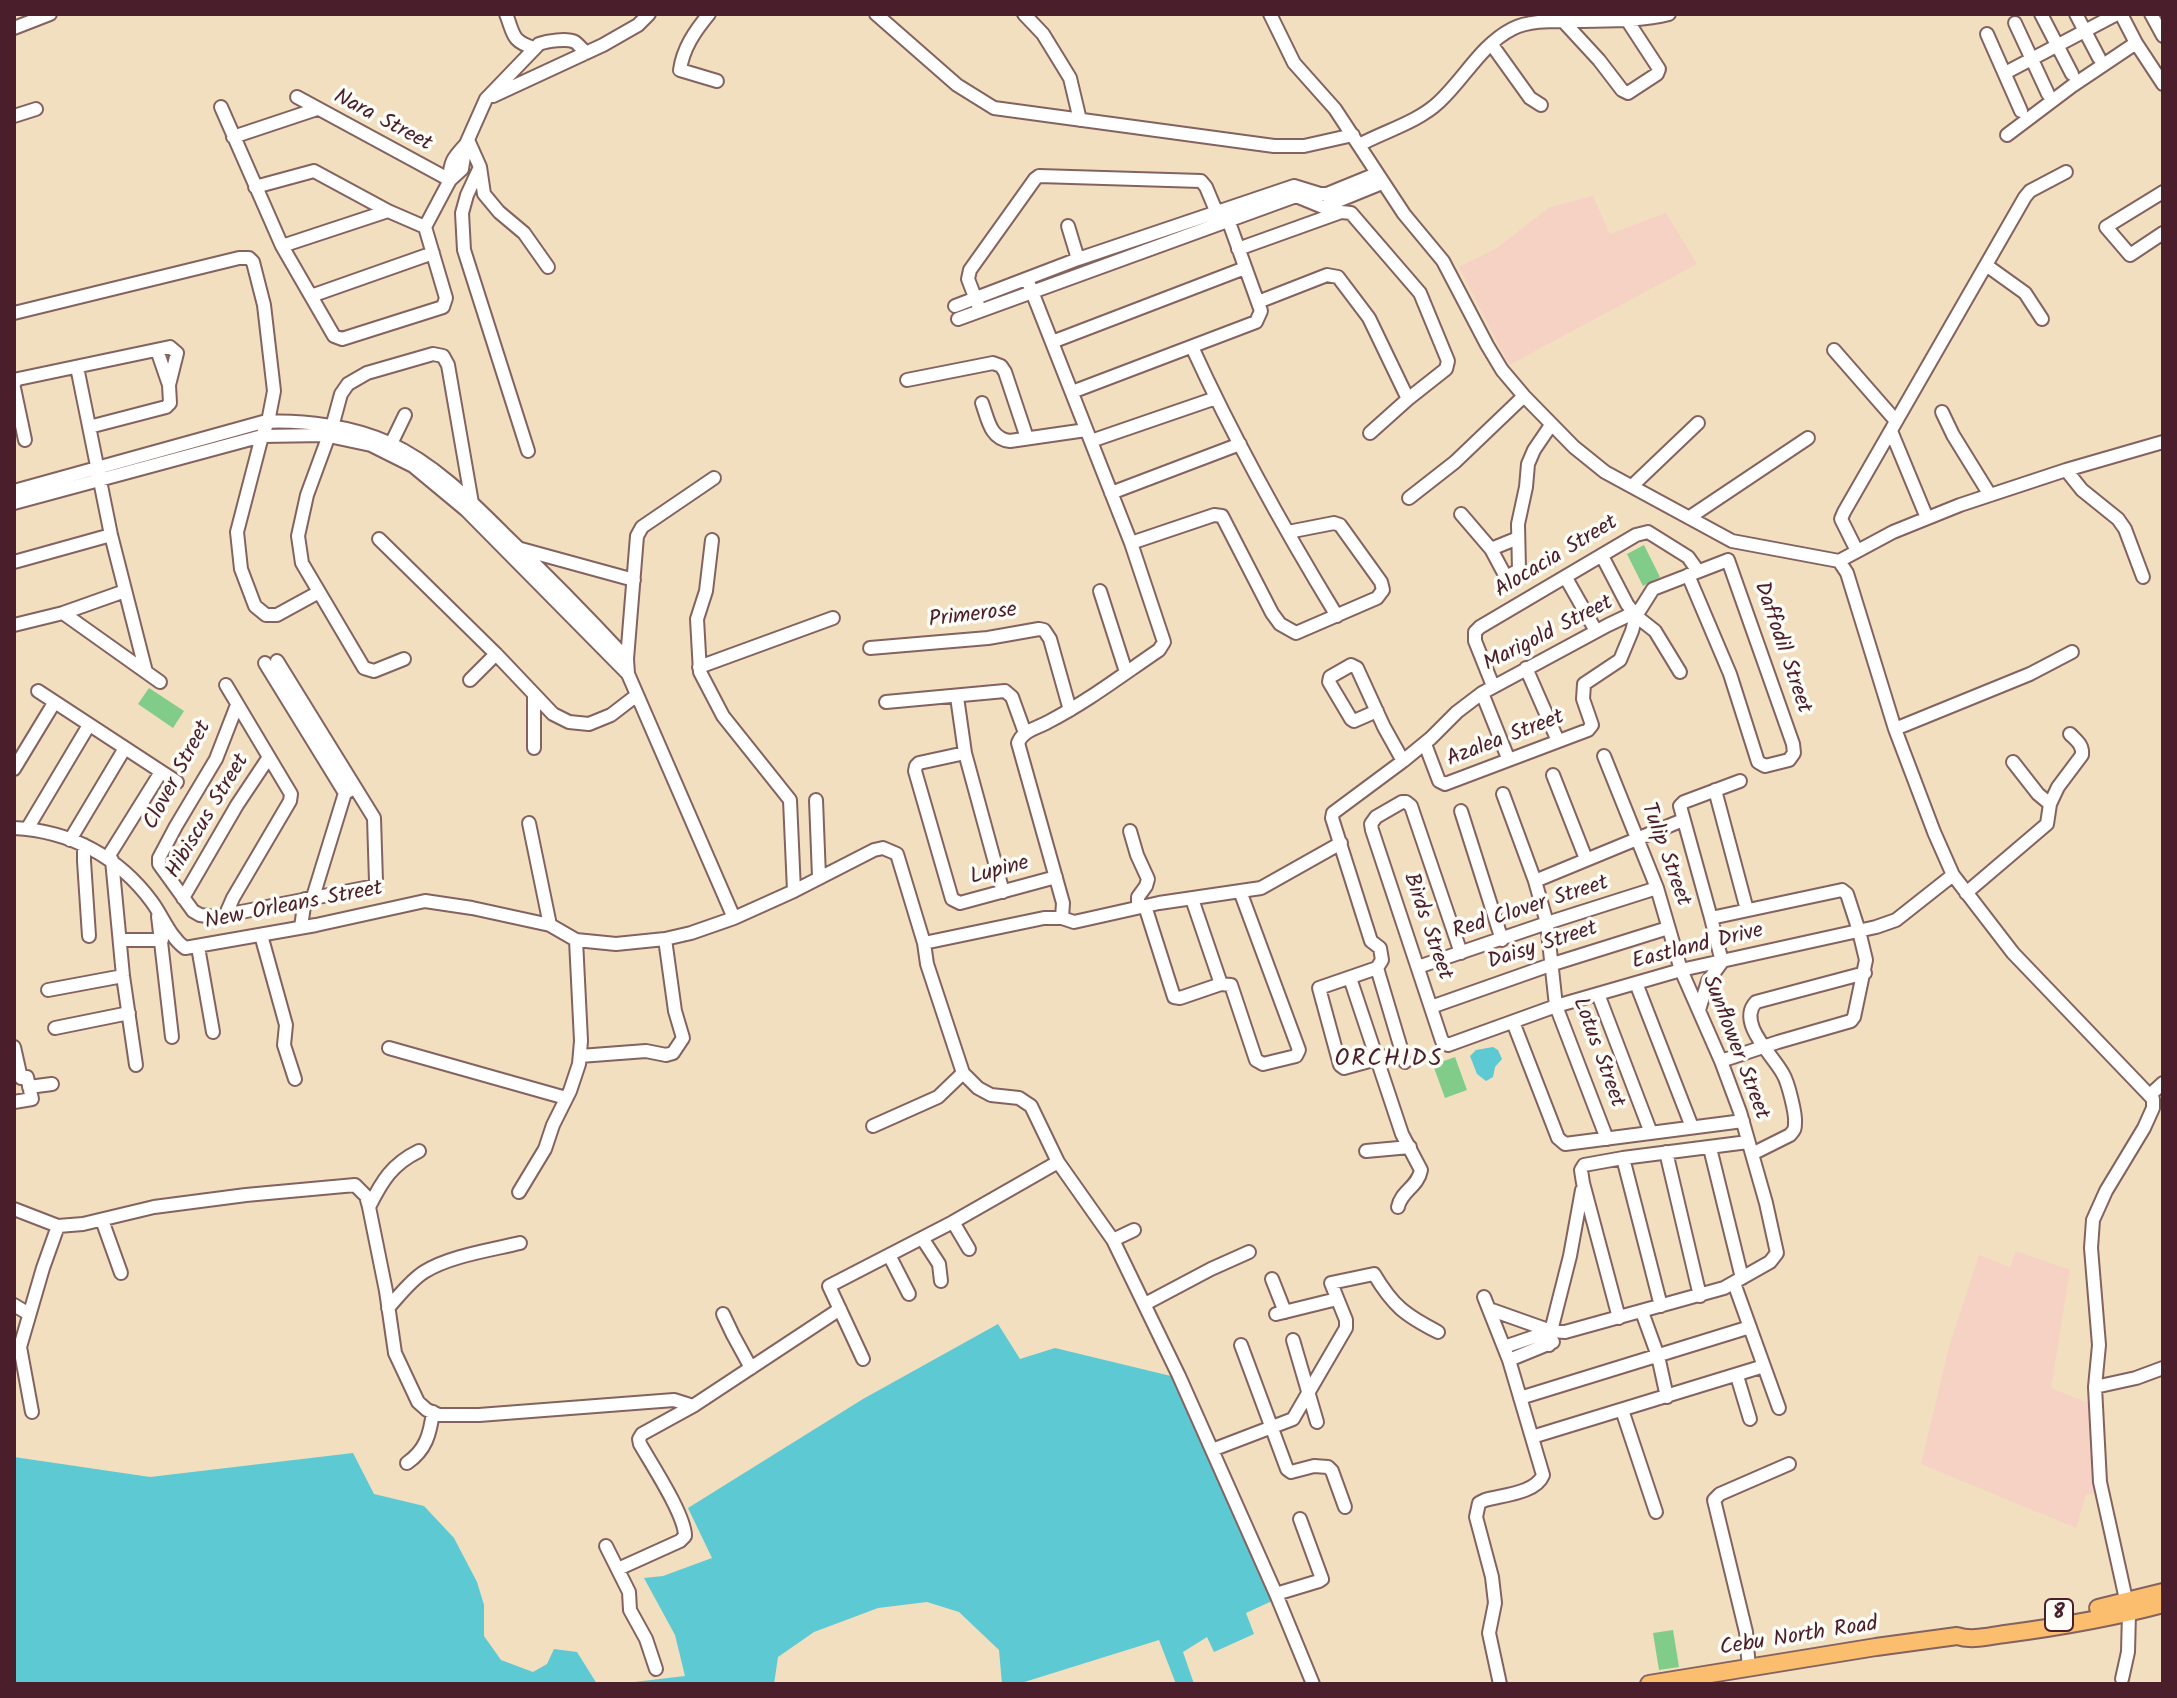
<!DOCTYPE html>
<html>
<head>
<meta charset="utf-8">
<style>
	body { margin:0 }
	#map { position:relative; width:2177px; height:1698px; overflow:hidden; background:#f1dfc0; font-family:Kalam,sans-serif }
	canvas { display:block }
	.frame { position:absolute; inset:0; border:16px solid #4a1f2b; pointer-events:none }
</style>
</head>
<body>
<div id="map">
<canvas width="2177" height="1698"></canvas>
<div class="frame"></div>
</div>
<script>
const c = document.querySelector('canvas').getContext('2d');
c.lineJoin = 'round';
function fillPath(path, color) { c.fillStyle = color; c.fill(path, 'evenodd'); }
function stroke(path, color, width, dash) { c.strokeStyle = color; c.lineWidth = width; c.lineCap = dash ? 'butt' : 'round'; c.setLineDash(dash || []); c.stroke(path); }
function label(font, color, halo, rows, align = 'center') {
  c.font = font + ' Kalam,sans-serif'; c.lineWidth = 7; c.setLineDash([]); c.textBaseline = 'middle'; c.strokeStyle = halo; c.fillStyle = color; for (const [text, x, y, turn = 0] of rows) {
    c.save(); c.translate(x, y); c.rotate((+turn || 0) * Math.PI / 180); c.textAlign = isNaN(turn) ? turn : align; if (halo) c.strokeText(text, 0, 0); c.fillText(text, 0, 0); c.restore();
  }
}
fillPath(new Path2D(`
	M1593,196l17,38 56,-21 31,51 -188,101 -50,-98 38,-19 53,-41z
	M2016,1251l54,19 -19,118 42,17 2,89h-9l-10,34 -155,-64 28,-117 30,-92 31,12z`), '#f6d2c4');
fillPath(new Path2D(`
	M1644,545l16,32 -17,9 -16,-32z
	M149,688l35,23 -11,17 -35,-24z
	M1455,1057l12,33 -22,8 -12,-33z
	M1673,1630l6,37 -20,3 -6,-37z`), '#81cc89');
fillPath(new Path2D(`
	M1493,1047l5,3 4,9 -7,8 -2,10 -7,4 -9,-7 -7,-18 6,-6z
	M998,1324l22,35 35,-11 120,29 97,224 -26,12 8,21 -40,18 -7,-15 -24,15 11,32h-18l-17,-44 -141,44h-16l-3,-34 -40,-38 -32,-10 -49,6 -64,24 -36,25 -4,27h-157l68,-8 -10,-41 -31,-57 19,-2 49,-18 -24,-50 175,-109z
	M353,1453l21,41 50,12 30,32 23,44 7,23v31l17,24 32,12 14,-8 7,-15 23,3 20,32h-583v-227l136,20z`), '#5cc9d3');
const minor = new Path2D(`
	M506,14c8,20 5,27 28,34
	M709,14c-14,17 -26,34 -29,56l37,11
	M876,14l81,71 37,23 280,38h30l49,-11
	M1024,14l19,20 27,44 10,42
	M1270,14l24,49 41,46 69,105 39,47 44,84 15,25 22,26 50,51 31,25 127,69 107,20 54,-29 67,-27 106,-35 97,-28
	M2041,14l31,60
	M2076,14l23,44
	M2121,14l15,29 27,41
	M2151,14l12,22
	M1563,21l36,39 23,30 6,3 29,-19 2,-5 -32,-49
	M2015,23l33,71
	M14,28l36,-14
	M1987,34l34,77
	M1492,45l38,53 11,7
	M2005,73l112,-59
	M493,96l110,-51 35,-20 11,-11
	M297,97l153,83
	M221,107l61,139 52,90 8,3 101,-32 3,-9 -21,-71 25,-47 12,-11 4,-25 20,-45 53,-55c8,-3 28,-6 36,-2 2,1 10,10 11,11
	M14,116l22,-7
	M2007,135l65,-49 64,-43
	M233,137l84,-28
	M468,140l12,27 4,27 15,18 25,21 24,34
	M1359,145c26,-14 59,-23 80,-43 25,-23 42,-57 73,-73 17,-9 41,-8 60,-8 32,-1 66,1 97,-7
	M480,167l-13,28 -5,18 2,37 64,201
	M450,180c-1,-18 4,-23 16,-36
	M255,187l59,-16 74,40 37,16
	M2163,192l-57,35 24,28 33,-22
	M1068,226l10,33
	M282,246l106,-35
	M1238,249l103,-37 10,1 69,80 28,68 -2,8 -38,30
	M1986,265l39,28 17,26
	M1027,279l104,264 33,99 -5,8c-37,25 -72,52 -111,72 -11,6 -26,9 -30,21l45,160 -1,15 12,4 85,-19 102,-15 80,-45
	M311,296l122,-43
	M1258,302l69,-27 11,2 31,41 39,81 -38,34
	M978,305l-10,-26 2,-9 65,-91 4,-3 162,5 5,6 13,31
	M955,306l123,-47 216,-73 26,8h7l49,-20
	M14,313l225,-55h10l4,4 11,43 10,86 -6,31 -6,14 -25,96 4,37 14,37 11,9h11l42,-23
	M958,319l338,-123 27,11 59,-24
	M1052,342l193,-74
	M1192,347c42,92 92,182 145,269
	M1834,350l62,71
	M77,367l34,168 35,137
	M907,380l86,-17 8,3 4,6 22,66
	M14,383l4,-4 152,-32 7,6 -8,32
	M14,388l11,52
	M1072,392l184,-70 5,-11 -35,-97
	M982,403c6,16 8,36 28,38l76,-11
	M1942,412l11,23 37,60
	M89,427l77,-20 4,-4 -1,-18 -12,-35
	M1891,431l36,87
	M1091,441l125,-43
	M389,448l16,-33
	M2066,470l16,20 36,29 7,10 18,48
	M714,478l-72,49 -5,9 -10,123 1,15 106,244
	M1632,486l66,-63
	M14,491l249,-69c41,-2 89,4 126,21 44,20 80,56 114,90 43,41 84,83 124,126
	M1111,493l129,-49
	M1409,498l46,-36 69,-66
	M14,503l248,-67 62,-1 47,10 42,21 53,44 162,164
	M1461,514l30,35 15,28 13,-7 -1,-46 8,-37 2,-23 6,-14 17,-25
	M1690,517l118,-79
	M379,539l117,115 57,60 16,8 20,2 22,-9 26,-20
	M712,540l-6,51 -9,28 3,53 23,44 67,84 4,91
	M1131,543l83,-28 8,1 50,97 8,11 16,9 81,-35 6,-8 -2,-8 -41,-57 -6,-2 -46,9
	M521,549l113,31
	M1491,549l27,-11
	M1857,551l-16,-32 3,-7 181,-315 5,-6 36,-19
	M1602,556l25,48 9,12 19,15 25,41
	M1839,561l8,12 48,156 39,103 19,43 60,78 140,146v9l-9,20 -38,63 -13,29 -2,28 8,97 -4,42 5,95 29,131 -1,39 -6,27
	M14,562l97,-27
	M1688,575l42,99 28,88 7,4 24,-6 5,-7 -1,-9 -65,-184
	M1566,578l30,53
	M1100,591l26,81
	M63,613l97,69
	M14,625l49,-12 62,-22
	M870,648l118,-10 51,-9 5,1 6,9 20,71
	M404,659l-30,12 -10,-3 -62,-105 -4,-27 9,-41 25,-68 9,-33 7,-10 19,-11 66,-19 10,2 5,9 24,138
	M265,663l80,130
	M699,667l134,-49
	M1526,668l32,73
	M470,680l26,-26
	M1493,686l-18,-45v-9l5,-5 156,-92 12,-3 40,25 10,14
	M38,691l139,91
	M1482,693l26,65
	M957,697l8,56 38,139
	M886,702l119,-11 7,6 13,36
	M237,705l-21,54 -40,67 -17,32v6l34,47 7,4 15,2 160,-31 1,-4 -2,-64 -97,-157
	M1377,711l-23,10 -3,-2 -22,-37 1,-5 21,-12 6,3 27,59 19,34
	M1895,729l135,-55 42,-22
	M1425,744l14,37 6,3 143,-54 4,-5 -9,-26 1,-15 36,-24 12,-29 4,-15 17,-27 75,-29
	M534,748v-54
	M965,753l-46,10 -3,3 -1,5 37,128 8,4 96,-26
	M2013,762l25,32 12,10
	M14,769l40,-66
	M1553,775l33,84
	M1715,790l32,120
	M1503,794l32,87 12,42 9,83 51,133
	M816,800l3,77
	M1461,811l41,129
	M529,823l21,102
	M14,828c57,3 105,29 138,74 11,15 18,35 33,46l131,-23 109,-24 47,7 78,17 26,15 40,4 49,-5 26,-6 43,-15 60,-27 80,-41 9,-2 14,6 27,89 3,21 36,109 15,15 13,7 28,3 12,8 27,56 55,78 66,136 97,218 37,90
	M27,829l62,-104
	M1130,831l7,24 11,24 -2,7 -8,11v10
	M70,840l55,-92
	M84,845v16l5,75
	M108,857l53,-85
	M112,860l11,116 13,89
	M1535,881l148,-61
	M1966,893l81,-69 3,-20 8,-17 24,-32c1,-10 -5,-14 -12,-21
	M313,897l32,-104 7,-4
	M183,898l54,-93 32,-48
	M1192,899l29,85
	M1145,906l29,91 6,1 41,-14 10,1 25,75 7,4 33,-8 3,-6 -59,-159
	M226,914l7,-16 57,-97 1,-7 -65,-109
	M158,916l14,121
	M1711,918l131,-28 5,4 12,37 7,29 -12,57 -3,4 -73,21 -57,19
	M301,927l4,-28
	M261,935l25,90 -2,20 11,34
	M121,940h41
	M924,943l120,-25h18
	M198,947l15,85
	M1461,953l-50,-147 -5,-4h-4l-26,15 -5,7 1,6 70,211 6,4 108,-39 125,-36 195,-43 20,-7 57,-45
	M1418,967l129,-44 110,-35
	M1377,968l28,94
	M1350,978l52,156 19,36c-3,17 -20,21 -23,37
	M1636,983l56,144
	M48,990l75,-14
	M1598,994l53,139
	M1431,1007l122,-43 115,-36
	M1699,1010l9,-29 14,-19 -11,-44 -31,-112 4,-4 56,-21
	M1513,1022l45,116 7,6 178,-23
	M55,1028l74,-15
	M14,1047l7,31 6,-1 5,22 -18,3
	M389,1048l177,50
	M1402,1052l-58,16 -4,-3 -21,-77 58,-20 5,-8 -2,-12 -9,-7 -39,-123 1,-5 70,-52 28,-23 26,-26 25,-19 126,-68 19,-9h9
	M580,1056l66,-5 20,4 7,-2 10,-15 -8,-27 -10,-72
	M29,1087l23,-3
	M2151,1094l12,-11
	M873,1126l65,-29 25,-24
	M1710,1148l32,130
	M1366,1151l44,-4
	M1666,1152l34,144
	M1752,1154l38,-19c4,-5 5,-5 5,-12 1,-9 -7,-41 -12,-49 -9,-18 -47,-51 -27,-72l109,-29
	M1623,1158l38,148
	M519,1192l26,-43 8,-24 17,-34 9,-27 2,-23 -5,-101
	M369,1207c13,-26 23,-43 50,-56
	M14,1209l44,17 25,-2 71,-17 92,-12 109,-10 11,11 3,11 17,84 9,62 23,49 9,8 12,5h40l195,-15 19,6
	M102,1220l19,53
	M953,1222l16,27
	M922,1238l17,26 2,17
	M1113,1240l21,-10
	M889,1255l20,39
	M1272,1279l13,33
	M1734,1283l45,125
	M1484,1297l25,63 34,115c-7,18 -40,20 -58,25l-6,3 -3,14 16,60 3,26 -6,30 11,51
	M1145,1304l66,-35 38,-17
	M14,1305l15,9
	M388,1308c11,-12 22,-27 36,-36 25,-16 67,-22 96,-29
	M1489,1309l62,22
	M1642,1312l16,44 9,41
	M723,1314l10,21 18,33
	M1276,1314l61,-15
	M1619,1318l-36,-135 -2,-13 3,-5 39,-7 125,-16
	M1293,1340l24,82
	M1241,1345l46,124 4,3 23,-6 14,1 4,4 13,36
	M1549,1345l2,-14 19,-75 12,-66
	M1504,1347l47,-16 14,1 159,-44 46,-26 7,-9 -11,-50 -26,-91 -19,-51 -40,-91 -24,-82 -53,-132
	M863,1359l-34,-73 124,-64 105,-60
	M1509,1360l44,-18
	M1737,1376l13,43
	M2095,1387l41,-9 27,-10
	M1520,1398l230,-71
	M1622,1410l34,102
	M32,1412l-12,-65 23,-79 15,-42
	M1532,1437l232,-71
	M1212,1450l81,-31 53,-91v-8l-15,-37 43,-9c19,32 31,41 64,58
	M407,1463c19,-13 23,-29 26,-51
	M606,1546l23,46 1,18 16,29 10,30
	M618,1569l62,-28 5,-5c0,-21 -33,-71 -45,-92l-1,-5 3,-5 51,-28 147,-97
	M1276,1594l43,-13 3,-2 -22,-60
	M1749,1669l-3,-37 -32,-132 6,-6 69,-30`);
const major = new Path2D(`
	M2098,1608l65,-16
	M1649,1684l227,-37 81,-11c15,5 32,0 48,-2 53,-7 106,-16 158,-30`);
stroke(minor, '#84625f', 16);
stroke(major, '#84625f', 20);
stroke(minor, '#fff', 12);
stroke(major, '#fbbd6e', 16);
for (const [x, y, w] of [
	[2059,1615,28]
]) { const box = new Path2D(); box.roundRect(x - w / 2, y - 16, w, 32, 6); c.fillStyle = '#fdfcf7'; c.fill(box); stroke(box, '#4a1f2b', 2); }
label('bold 20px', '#4a1f2b', null, [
	["8",2059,1615]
]);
label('22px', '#4a1f2b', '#fdfcf7', [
	["Nara Street",382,122,28],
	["Alocacia Street",1557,558,-31],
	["Primerose",973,617,-7],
	["Marigold Street",1549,635,-27],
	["Daffodil Street",1781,648,71],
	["Azalea Street",1506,740,-21],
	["Clover Street",179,776,-62],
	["Hibiscus Street",209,817,-59],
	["Tulip Street",1664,855,70],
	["Lupine",1000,872,-15],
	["New Orleans Street",294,907,-11],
	["Red Clover Street",1531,909,-18],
	["Birds Street",1426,927,71],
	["Daisy Street",1543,947,-18],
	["Eastland Drive",1698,948,-14],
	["Sunflower Street",1734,1048,69],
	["Lotus Street",1597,1053,70],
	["Cebu North Road",1799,1638,-9]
]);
c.letterSpacing = '2px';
label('24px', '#4a1f2b', '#fdfcf7', [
	["ORCHIDS",1389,1061]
]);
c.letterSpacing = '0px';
</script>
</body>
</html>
